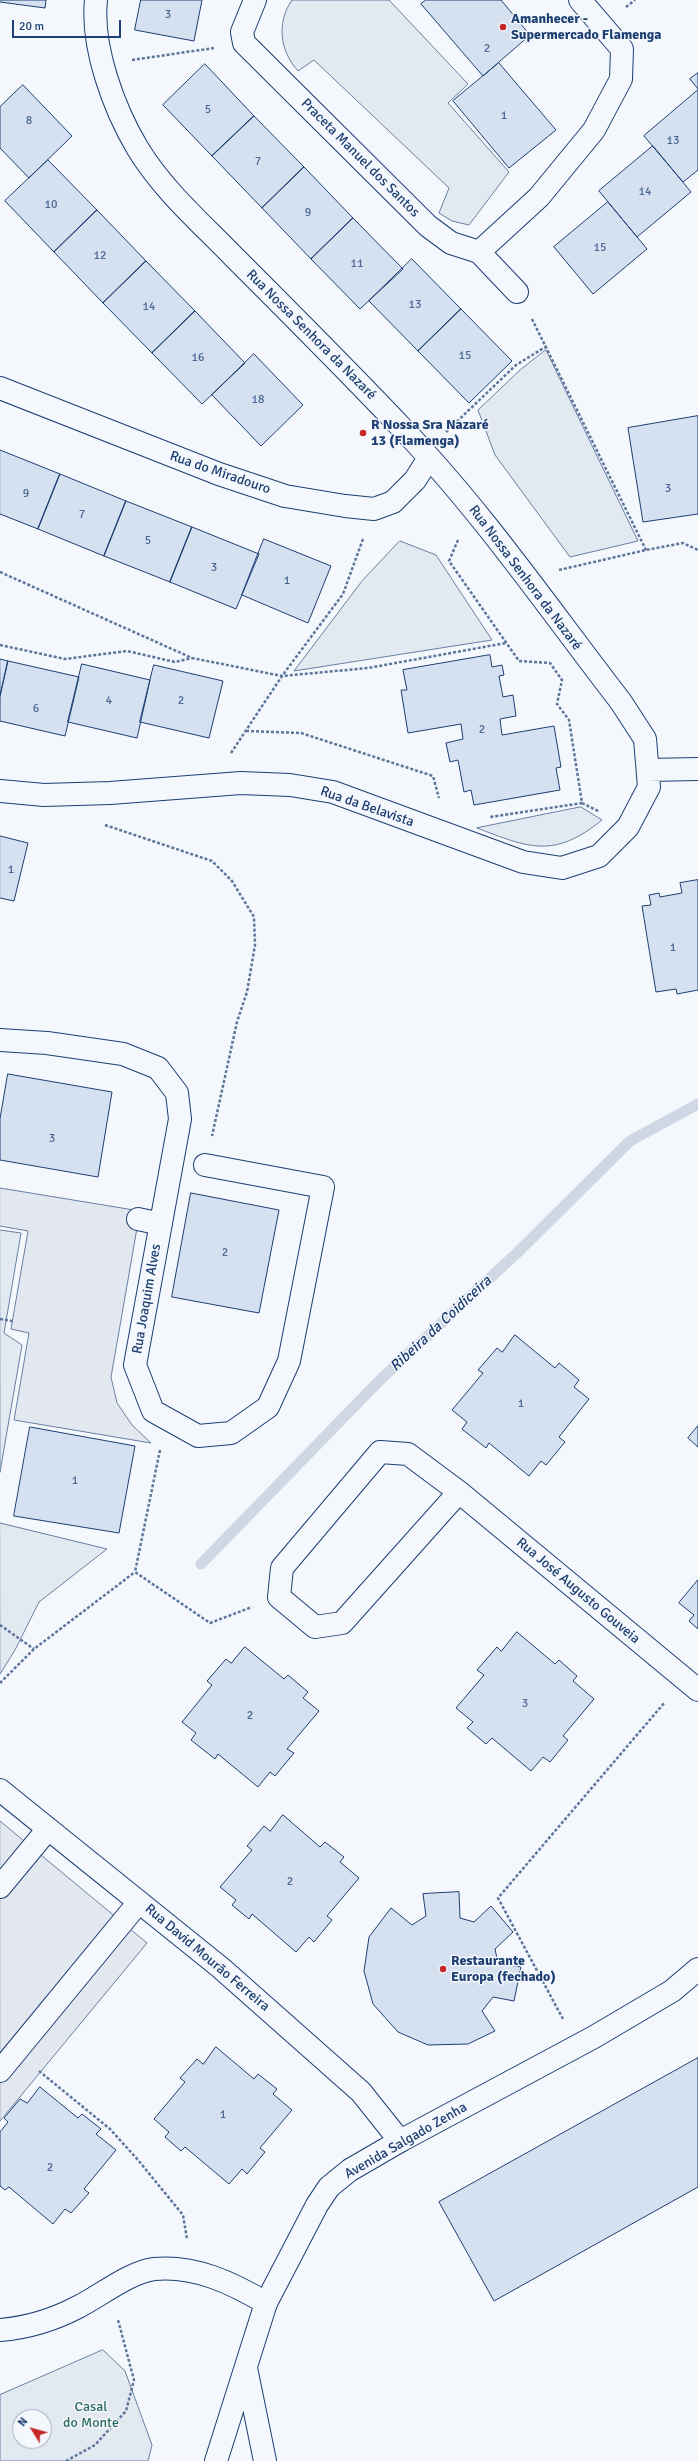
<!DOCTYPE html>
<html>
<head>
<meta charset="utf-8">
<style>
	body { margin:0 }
	#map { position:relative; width:698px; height:2461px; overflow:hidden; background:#f4f7fb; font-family:Signika,sans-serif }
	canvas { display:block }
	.north { position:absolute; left:12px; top:2409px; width:40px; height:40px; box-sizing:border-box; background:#f4f7fb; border:1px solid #9eadc5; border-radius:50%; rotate:307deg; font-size:11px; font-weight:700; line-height:16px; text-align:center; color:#1d3f73 }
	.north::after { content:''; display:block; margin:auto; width:14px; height:18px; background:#c62828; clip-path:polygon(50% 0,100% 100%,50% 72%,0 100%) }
	.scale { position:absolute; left:12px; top:20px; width:109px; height:18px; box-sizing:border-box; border:2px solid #1d3f73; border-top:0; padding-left:5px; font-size:12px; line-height:14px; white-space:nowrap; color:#1d3f73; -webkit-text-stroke:3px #f4f7fb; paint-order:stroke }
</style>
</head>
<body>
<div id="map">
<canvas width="698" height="2461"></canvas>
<div class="north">N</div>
<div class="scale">20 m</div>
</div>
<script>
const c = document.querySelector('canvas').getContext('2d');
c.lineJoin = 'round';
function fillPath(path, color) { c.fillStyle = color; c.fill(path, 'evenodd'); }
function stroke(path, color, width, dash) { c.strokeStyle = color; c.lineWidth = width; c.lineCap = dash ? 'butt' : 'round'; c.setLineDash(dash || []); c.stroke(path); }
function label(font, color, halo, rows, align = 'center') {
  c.font = font + ' Signika,sans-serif'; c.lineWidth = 3; c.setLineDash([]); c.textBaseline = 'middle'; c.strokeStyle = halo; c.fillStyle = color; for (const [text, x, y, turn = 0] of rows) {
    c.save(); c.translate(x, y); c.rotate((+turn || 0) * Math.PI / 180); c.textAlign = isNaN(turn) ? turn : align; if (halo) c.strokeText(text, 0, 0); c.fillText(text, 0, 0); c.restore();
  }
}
const green = new Path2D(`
	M292,0h97l79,84 -20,19 61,69 -40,53 -17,-4 -13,-8 10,-25 -135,-128 -16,11c-18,-20 -22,-48 -6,-71z
	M546,350l92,191 -68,16 -75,-102 -17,-45 42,-40z
	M400,541l36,14 56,85 -198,31 68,-90z
	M581,807l21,13c-48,39 -73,28 -125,8z
	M0,1230l21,3 -17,100 18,12 -22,127z
	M0,1523l107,26 -68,53 -24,48 -15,24z
	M103,2350l22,21 27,74 -4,16h-148v-66zM20,2417h24v24h-24z`);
fillPath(green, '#e3e9f0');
stroke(green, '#687fa3', 1);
const parking = new Path2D(`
	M0,1188l140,23 -29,166 6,26 15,22 19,18 -137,-23 15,-87 -18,-4 17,-98 -28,-5z
	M0,1821l147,122 -147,178z`);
fillPath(parking, '#e3e8f0');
stroke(parking, '#687fa3', 1);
stroke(new Path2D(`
	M201,1564l179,-184 137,-127 113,-112 68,-37`), '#cfd7e4', 11);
const building = new Path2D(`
	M0,0h46l-1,8 -45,-6z
	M141,0h61l-8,41 -59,-11z
	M426,0h75l29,35 -47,41 -62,-72z
	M499,63l57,67 -47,38 -56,-67z
	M205,64l49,52 -42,40 -49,-51z
	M698,73v16l-8,-10z
	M23,85l49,51 -43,42 -29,-30v-41z
	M698,90v80l-15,12 -39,-46z
	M254,116l50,51 -42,41 -50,-52z
	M653,146l38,46 -54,45 -38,-46z
	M48,160l49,50 -43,42 -49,-51z
	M304,167l49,51 -42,41 -49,-51z
	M608,202l39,47 -54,45 -39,-47z
	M97,210l49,51 -43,42 -49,-51z
	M353,218l50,51 -43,40 -49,-50z
	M412,259l49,50 -43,42 -49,-50z
	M146,261l49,50 -43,42 -49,-50z
	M461,309l51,52 -43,42 -51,-52z
	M195,311l50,52 -43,41 -50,-51z
	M254,354l49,51 -42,41 -49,-51z
	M698,416v98l-55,8 -15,-94z
	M0,450l60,24 -22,55 -38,-15z
	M60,474l66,27 -22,55 -66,-27z
	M126,501l66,26 -22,55 -66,-26z
	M192,527l67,27 -23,55 -66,-27z
	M264,539l67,27 -23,57 -66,-28z
	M490,655l2,12 10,-2 2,10 -5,1 4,21 10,-2 3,21 -16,3 2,16 52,-9 7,41 -5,1 4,22 -86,15 -3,-15 -7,2 -6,-32 -8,2 -4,-19 17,-4 -2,-15 -53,9 -7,-43h6l-4,-20z
	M0,659l8,2 -8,35z
	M8,661l71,16 -14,59 -65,-15v-25z
	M82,664l68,16 -13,58 -69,-16z
	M154,665l69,16 -14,57 -69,-16z
	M0,836l28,7 -14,58 -14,-3z
	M698,880v110l-21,4 -1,-5 -20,3 -14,-86 9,-1 -2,-10 10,-2 1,4 22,-4 -2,-10z
	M8,1074l104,18 -14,85 -98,-17v-41z
	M191,1193l88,17 -20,103 -87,-16z
	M515,1335l40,33 4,-5 20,17 -5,7 15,12 -30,38 6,5 -19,23 -5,-4 -12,15 -40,-33 -3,5 -24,-19 5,-7 -15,-12 31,-37 -5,-3 19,-22 5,4z
	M698,1426v21l-10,-9z
	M30,1427l105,19 -16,87 -105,-17z
	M698,1580v49l-9,-8 5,-6 -15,-12z
	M517,1632l38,32 4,-4 18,16 -4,5 21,18 -31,37 5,4 -18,22 -7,-5 -12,14 -39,-33 -6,6 -19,-16 6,-6 -17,-14 28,-33 -7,-5 20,-23 4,4z
	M245,1647l39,32 4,-4 20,17 -5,6 16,13 -32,38 7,4 -19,23 -5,-4 -12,15 -40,-33 -3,5 -24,-19 5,-7 -14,-11 30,-37 -5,-4 19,-22 5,4z
	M283,1815l37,32 5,-5 19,15 -4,5 19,16 -32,38 5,4 -18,22 -5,-5 -13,15 -44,-38 -3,5 -17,-14 4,-5 -16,-13 32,-37 -5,-4 17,-20 6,5z
	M459,1892l1,26 14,4 17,-16 22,26 -18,17 3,14 23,4 -7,34 -21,-4 -11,14 13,20 -27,13 -40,1 -30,-13 -25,-28 -9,-33 5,-34 22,-29 21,17 14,-9 -3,-22z
	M216,2047l38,32 4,-5 19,15 -4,5 19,16 -32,38 5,4 -18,22 -5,-5 -13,15 -44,-37 -4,4 -16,-14 4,-5 -15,-13 31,-37 -5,-4 17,-19 6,5z
	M698,2058v129l-204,114 -55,-99z
	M40,2087l38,31 4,-4 19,15 -5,5 20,16 -32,39 5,4 -18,20 -6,-4 -12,15 -44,-37 -4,3 -5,-4v-54l8,-10 -4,-4 16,-19 7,4z`);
fillPath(building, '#d5e0f0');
stroke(building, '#1d3f73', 1);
const minor = new Path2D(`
	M255,0l-13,32 2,11 184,183 23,17 28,9 38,40
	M479,252l60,-55 55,-67 27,-51 1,-30 -42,-49
	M0,388l219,86 66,22 60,10 29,3 19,-7 22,-22 14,-22
	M648,770l50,-1
	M0,791l44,4 66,-2 131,-10 49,2 43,7 190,70 39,6 37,-12 29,-29 21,-40 -4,-48 -24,-37c-72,-93 -139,-191 -221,-276 -55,-58 -111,-114 -167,-170 -33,-34 -70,-66 -95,-107 -24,-40 -47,-102 -42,-149
	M0,1040l47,3 76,11 35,14 19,25 3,26 -45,246 18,46 45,25 33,-3 37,-26 21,-46 34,-174 -118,-22
	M138,1219l23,5
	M380,1452l28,2 51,38 -117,131 -27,4 -36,-30 3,-29z
	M459,1492l239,198
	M0,1790l221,178 140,124 39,49
	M0,1887l48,-58
	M0,2071l139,-169
	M0,2330c26,-2 55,-11 78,-23 22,-11 52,-35 76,-38 41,-4 78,14 112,34`);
const major = new Path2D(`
	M246,2368l19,93
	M216,2461l50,-158 51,-98 12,-18 21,-17 50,-29 194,-104 78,-46 26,-22`);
stroke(minor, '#1d3f73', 24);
stroke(major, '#1d3f73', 24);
stroke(new Path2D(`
	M626,7l9,-7
	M132,60l82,-12
	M532,319l114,231
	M446,432l70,-67 31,-19
	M458,540l-9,21 70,100 31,2 12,17 -5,24 12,16 13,83 -92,14
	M559,570l87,-20 37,-7 15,7
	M0,572l192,86 90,18 86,-8 138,-25
	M0,645l65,14 62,-8 48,11 17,-4
	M246,731l55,2 132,43 6,22
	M231,753l51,-77 61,-82 20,-55
	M582,803l18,9
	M105,825l107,36 20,20 22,36 1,28 -8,47 -10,30 -25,114
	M0,1319l12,2
	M160,1450l-25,122 75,51 42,-16
	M0,1625l34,24
	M0,1683l34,-34 101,-77
	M563,2019l-65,-121 167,-196
	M39,2071l71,58 28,31 45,55 4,24
	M66,2461l29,-16 31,-34 8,-31 -16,-60`), '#5e769c', 2.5, [3, 2]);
stroke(minor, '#f4f7fb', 22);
stroke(major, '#f4f7fb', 22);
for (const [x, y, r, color] of [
	[503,27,4,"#c62828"],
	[363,433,4,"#c62828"],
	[443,1969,4,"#c62828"]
]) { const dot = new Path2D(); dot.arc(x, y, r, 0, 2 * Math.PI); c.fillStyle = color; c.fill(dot); stroke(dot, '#f4f7fb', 1.5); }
label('12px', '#4b6792', null, [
	["3",168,15],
	["2",487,49],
	["5",208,110],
	["1",504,116],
	["8",29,121],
	["13",673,141],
	["7",258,162],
	["14",645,192],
	["10",51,205],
	["9",308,213],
	["15",600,248],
	["12",100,256],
	["11",357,264],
	["13",415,305],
	["14",149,307],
	["15",465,356],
	["16",198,358],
	["18",258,400],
	["3",668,489],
	["9",26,494],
	["7",82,515],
	["5",148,541],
	["3",214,568],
	["1",287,581],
	["4",109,701],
	["2",181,701],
	["6",36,709],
	["2",482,730],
	["1",11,870],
	["1",673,948],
	["3",52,1139],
	["2",225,1253],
	["1",521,1404],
	["1",75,1481],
	["3",525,1704],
	["2",250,1716],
	["2",290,1882],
	["1",223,2115],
	["2",50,2168]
]);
label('bold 14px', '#1d3f73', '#f4f7fb', [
	["Amanhecer -",511,19],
	["Supermercado Flamenga",511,35],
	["R Nossa Sra Nazaré",371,425],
	["13 (Flamenga)",371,441],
	["Restaurante",451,1961],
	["Europa (fechado)",451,1977]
], 'left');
label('14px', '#1d3f73', '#f4f7fb', [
	["Praceta Manuel dos Santos",360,158,45],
	["Rua Nossa Senhora da Nazaré",311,335,45],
	["Rua do Miradouro",220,473,19],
	["Rua Nossa Senhora da Nazaré",525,578,53],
	["Rua da Belavista",367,807,19],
	["Rua Joaquim Alves",147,1299,-80],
	["Rua José Augusto Gouveia",578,1591,40],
	["Rua David Mourão Ferreira",207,1958,40],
	["Avenida Salgado Zenha",406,2141,-30]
]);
label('14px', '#2c6c60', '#f4f7fb', [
	["Casal",91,2407],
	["do Monte",91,2423]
]);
label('italic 15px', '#1d3f73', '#f4f7fb', [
	["Ribeira da Coidiceira",441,1324,-43]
]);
</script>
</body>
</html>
